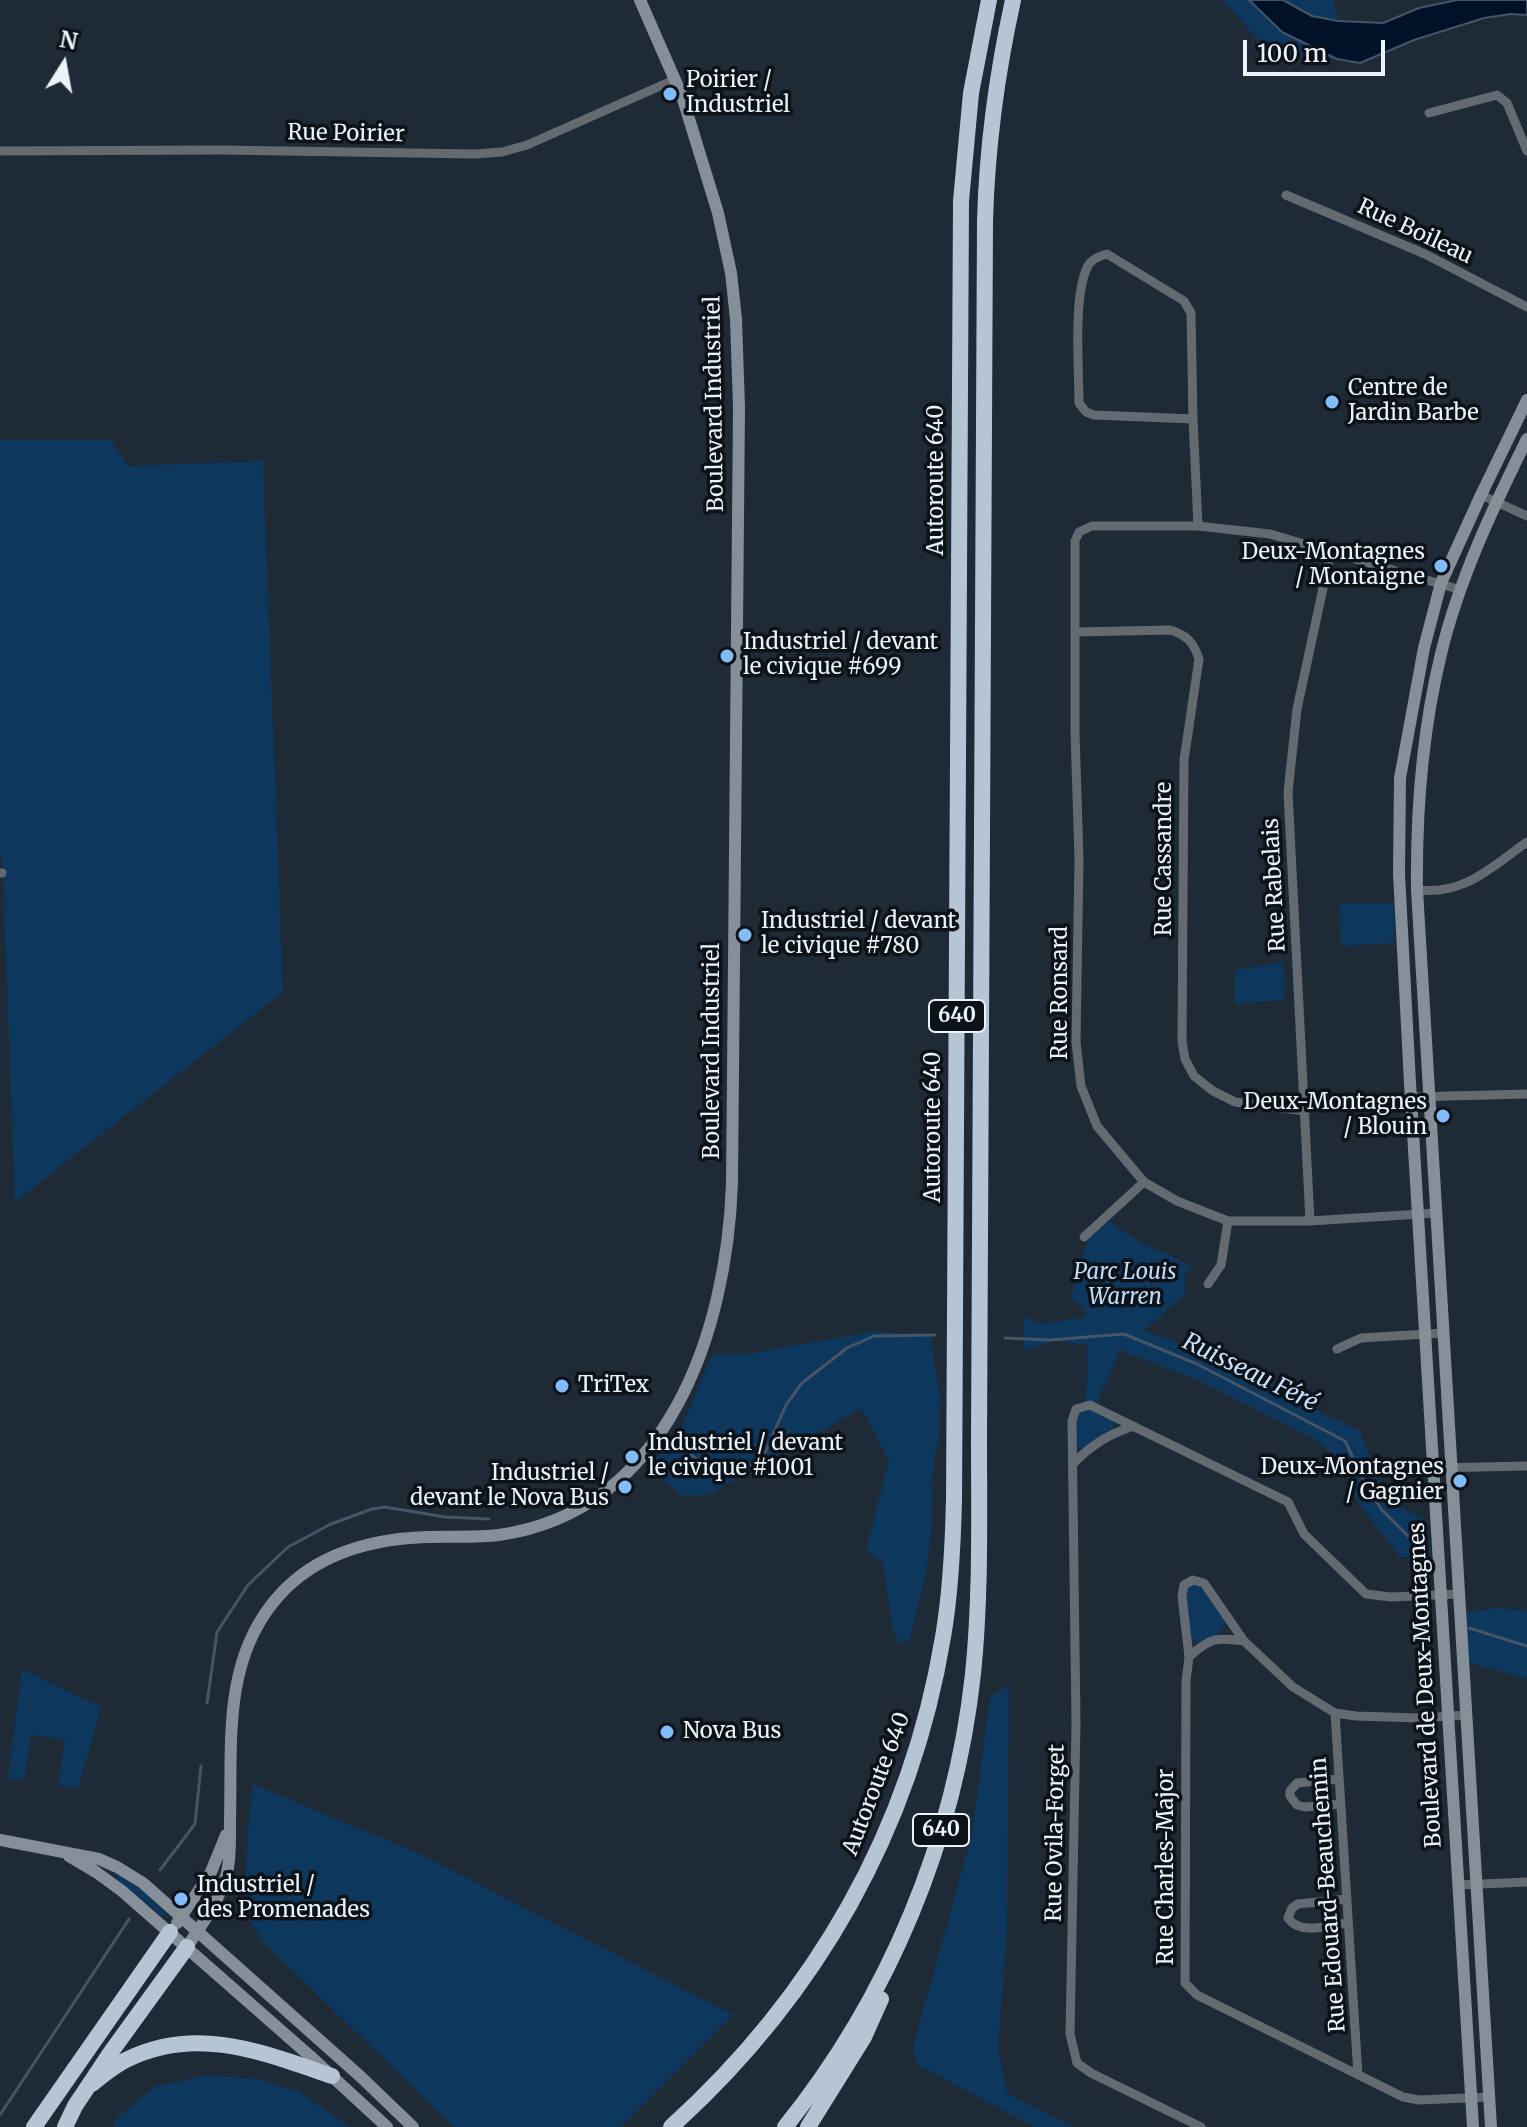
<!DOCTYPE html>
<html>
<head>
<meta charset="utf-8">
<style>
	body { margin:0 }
	#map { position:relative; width:1527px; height:2127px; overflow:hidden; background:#1e2a36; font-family:Merriweather,serif }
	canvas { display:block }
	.north { position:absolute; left:24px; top:24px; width:80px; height:80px; -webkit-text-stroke:6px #0d1218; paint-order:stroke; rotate:11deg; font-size:22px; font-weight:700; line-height:32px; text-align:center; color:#eaf2fa }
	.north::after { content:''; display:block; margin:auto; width:28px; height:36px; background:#eaf2fa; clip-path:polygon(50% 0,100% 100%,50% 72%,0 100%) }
	.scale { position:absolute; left:1243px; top:40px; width:142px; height:36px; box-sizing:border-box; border:4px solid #eaf2fa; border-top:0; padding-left:10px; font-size:24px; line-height:28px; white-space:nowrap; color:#eaf2fa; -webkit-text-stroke:6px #0d1218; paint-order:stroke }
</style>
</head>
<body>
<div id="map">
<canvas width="1527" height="2127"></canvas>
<div class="north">N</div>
<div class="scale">100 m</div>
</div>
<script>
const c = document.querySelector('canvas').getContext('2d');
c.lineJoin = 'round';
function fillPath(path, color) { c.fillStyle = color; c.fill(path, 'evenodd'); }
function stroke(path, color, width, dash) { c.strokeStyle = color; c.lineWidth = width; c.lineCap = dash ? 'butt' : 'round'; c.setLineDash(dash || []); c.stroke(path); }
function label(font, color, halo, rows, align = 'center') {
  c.font = font + ' Merriweather,serif'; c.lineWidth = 7; c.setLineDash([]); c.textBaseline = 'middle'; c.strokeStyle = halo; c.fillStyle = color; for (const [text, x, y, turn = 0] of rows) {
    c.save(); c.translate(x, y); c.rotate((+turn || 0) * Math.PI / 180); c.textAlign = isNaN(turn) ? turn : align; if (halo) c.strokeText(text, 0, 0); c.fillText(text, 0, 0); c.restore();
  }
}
fillPath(new Path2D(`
	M1222,0h27l33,32 55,27h-23l-18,-6h-12l-28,-16z
	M1283,0h50l5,21 -26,-5z
	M0,440h111l17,26 135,-5 20,531 -268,210 -13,-346h-2z
	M1339,903h55v40l-53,3z
	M1283,962l2,38 -50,4v-34z
	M1109,1221l31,21 52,24 -7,8 -1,13 2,6 -42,38 108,37 70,45 38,18 28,71 37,17 6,37 -31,1 -43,-56 -14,-39 -30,-24 -111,-56 -82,-32 -23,52 -7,2 -5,-2 3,-33 -1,-24 -32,-4 -31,9v-34l17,8 44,-7 -1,-9 -13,-11 17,-58z
	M877,1331l53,5 10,61 -1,40 -3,12 -4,32 -1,51 -5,42 -16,65 -10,6 -7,-14 -10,-69 -17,-11 23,-91 -28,-52 -153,87h-27l-31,-29 30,-35 32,-76 34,-1z
	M1090,1405l26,15 -4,13 -26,17 -10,-3v-38z
	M1204,1583l24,35 -13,21 -13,6 -15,-9 -3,-51z
	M1499,1608l28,3v68l-59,-17 -1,-50z
	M22,1669l79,38 -23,82 -20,-4 7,-45 -34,-5 -7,45 -16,-2z
	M1009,1685l-2,247 -9,117 9,44 67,34h-39l-117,-62 -5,-12 4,-21 55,-197 18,-138z
	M253,1784l167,70 313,161 -112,112h-167l-192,-186 -18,-31 4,-80z
	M118,1875l25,16 23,23 -3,3 -47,-38z
	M206,2075l54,4 39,13 51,35h-237l3,-8 38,-32z`), '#0e375d');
const water = new Path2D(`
	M1249,0h34l29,16 26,5 45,2 36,-15 38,-8h70v15l-16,-1 -27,4 -70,22 -54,23 -23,-4 -55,-27z`);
fillPath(water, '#001128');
stroke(water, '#465467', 2);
stroke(new Path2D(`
	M1005,1338l45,2 74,-6 73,30 148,77 21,44 15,24 40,40
	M659,1465l13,10 19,-20 17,11 36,4 20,-15 22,-50 16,-22 45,-35 27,-12 61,-1
	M1469,1628l58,18
	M207,1703l10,-71 31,-47 40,-38 43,-23 41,-15 13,-2 60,10 44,2
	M160,1870l35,-46 6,-58
	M0,2115l129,-196`), '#465467', 3);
stroke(new Path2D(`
	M1429,113l68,-18 10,8 20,48
	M0,151l220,-1 255,4 27,-2 25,-7 149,-66
	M1286,195l139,59 102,53
	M1193,419l-99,-4 -8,-3 -7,-9c0,-34 -6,-106 8,-135 3,-8 12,-12 20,-14l77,47 7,12 2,106 5,107
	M1481,495l46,21
	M1076,632l94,-2c17,5 24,13 29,29l-15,101 -2,281 3,18 9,17 19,15 22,11 71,9
	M0,873h2
	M1417,890c48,5 73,-22 110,-48
	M1411,1097l116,-3
	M1436,1213l-126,8h-82l-51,-20 -33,-19 -47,-56 -16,-40 -5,-44 3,-183 -4,-126v-192l4,-9 13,-6h106l72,8 191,56
	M1310,1221l-22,-429 9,-83 34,-158
	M1084,1237l60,-55
	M1208,1284l13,-19 7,-44
	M1337,1349l24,-11 82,-5
	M1073,1464c18,-19 36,-30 61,-38
	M1433,1468l94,-2
	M1189,1657c20,-19 28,-20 55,-16
	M1335,1713l23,362
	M1467,1715l-48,3 -63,-2 -21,-3 -42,-26 -49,-46 -40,-58 -11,-3 -9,5 -2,11 7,61 -3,24 -1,302 12,12 206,102 16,3 71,-3
	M1339,1779l-42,4 -7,8v5l7,9 8,2 36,-3
	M1458,1885l69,-3
	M1347,1899l-49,5 -6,4 -4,10c12,18 42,7 60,5
	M1201,2127l-110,-54 -14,-10 -7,-29 6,-311 -4,-302 4,-12 14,-4 198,97 16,32 62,60 25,3 68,-3`), '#646a71', 9);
stroke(new Path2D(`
	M0,1840l99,19 18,8 26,16 218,194 52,50
	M69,1856l27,16 26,19 188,165 77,71
	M177,1923l34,-51 15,-37
	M187,1947c15,-23 33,-47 40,-74 4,-18 3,-36 3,-54 2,-75 -7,-153 42,-215 38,-49 95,-65 155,-67 24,-1 48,1 72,-2 169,-24 228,-204 233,-352l7,-776 -3,-88 -5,-46 -13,-60 -36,-117 -42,-96
	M1473,2127l-63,-1044 -11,-209 1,-96 24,-130 17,-65 40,-88 46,-95
	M1491,2127l-74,-1237c-1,-80 5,-158 24,-236 18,-75 52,-146 86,-215`), '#858f9a', 12);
stroke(new Path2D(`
	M92,2084c11,-9 23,-19 36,-25 71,-34 136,-6 204,17
	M34,2127l136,-195
	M65,2127l10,-21 36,-54 76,-105
	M671,2127c145,-131 240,-297 272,-490 8,-46 10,-92 11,-139l7,-1297 10,-108 18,-93
	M785,2127c104,-129 170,-288 188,-453 8,-78 6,-158 6,-236l6,-1217c2,-75 12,-148 28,-221
	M808,2127l56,-90 17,-38`), '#b6c5d6', 16);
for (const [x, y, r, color] of [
	[670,94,8,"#81bcfa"],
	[1332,402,8,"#81bcfa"],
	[1441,566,8,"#81bcfa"],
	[727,656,8,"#81bcfa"],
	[745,935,8,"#81bcfa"],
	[1443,1116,8,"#81bcfa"],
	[562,1386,8,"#81bcfa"],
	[632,1457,8,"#81bcfa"],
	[1460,1481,8,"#81bcfa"],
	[625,1487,8,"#81bcfa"],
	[667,1732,8,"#81bcfa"],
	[181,1899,8,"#81bcfa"]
]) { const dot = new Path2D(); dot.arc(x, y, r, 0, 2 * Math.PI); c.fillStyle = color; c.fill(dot); stroke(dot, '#0d1218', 3); }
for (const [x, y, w] of [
	[957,1016,56],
	[941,1830,56]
]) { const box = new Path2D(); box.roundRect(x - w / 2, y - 16, w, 32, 6); c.fillStyle = '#0d1218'; c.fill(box); stroke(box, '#eaf2fa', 2); }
label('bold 20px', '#eaf2fa', null, [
	["640",957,1016],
	["640",941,1830]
]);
label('22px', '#eaf2fa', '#0d1218', [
	["Poirier /",686,81],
	["Industriel",686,106],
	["Centre de",1348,389],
	["Jardin Barbe",1348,414],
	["Deux-Montagnes",1425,553,"right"],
	["/ Montaigne",1425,578,"right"],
	["Industriel / devant",743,643],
	["le civique #699",743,668],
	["Industriel / devant",761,922],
	["le civique #780",761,947],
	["Deux-Montagnes",1427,1103,"right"],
	["/ Blouin",1427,1128,"right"],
	["TriTex",578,1386],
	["Industriel / devant",648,1444],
	["le civique #1001",648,1469],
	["Deux-Montagnes",1444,1468,"right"],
	["/ Gagnier",1444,1493,"right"],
	["Industriel /",609,1474,"right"],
	["devant le Nova Bus",609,1499,"right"],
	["Nova Bus",683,1732],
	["Industriel /",197,1886],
	["des Promenades",197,1911]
], 'left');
label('22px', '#eaf2fa', '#0d1218', [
	["Rue Poirier",346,134,1],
	["Rue Boileau",1415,232,25],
	["Boulevard Industriel",715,404,-91],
	["Autoroute 640",937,480,-90],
	["Rue Cassandre",1165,859,-90],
	["Rue Rabelais",1275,885,-93],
	["Rue Ronsard",1061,993,-90],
	["Boulevard Industriel",713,1051,-90],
	["Autoroute 640",934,1127,-90],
	["Boulevard de Deux-Montagnes",1426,1685,-93],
	["Autoroute 640",877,1784,-69],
	["Rue Ovila-Forget",1056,1833,-89],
	["Rue Charles-Major",1167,1867,-90],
	["Rue Edouard-Beauchemin",1329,1895,-94]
]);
label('italic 22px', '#c0dbf8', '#0d1218', [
	["Parc Louis",1125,1273],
	["Warren",1125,1298]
]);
label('italic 24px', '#c5dffc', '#0d1218', [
	["Ruisseau Féré",1250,1373,26]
]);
</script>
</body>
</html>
